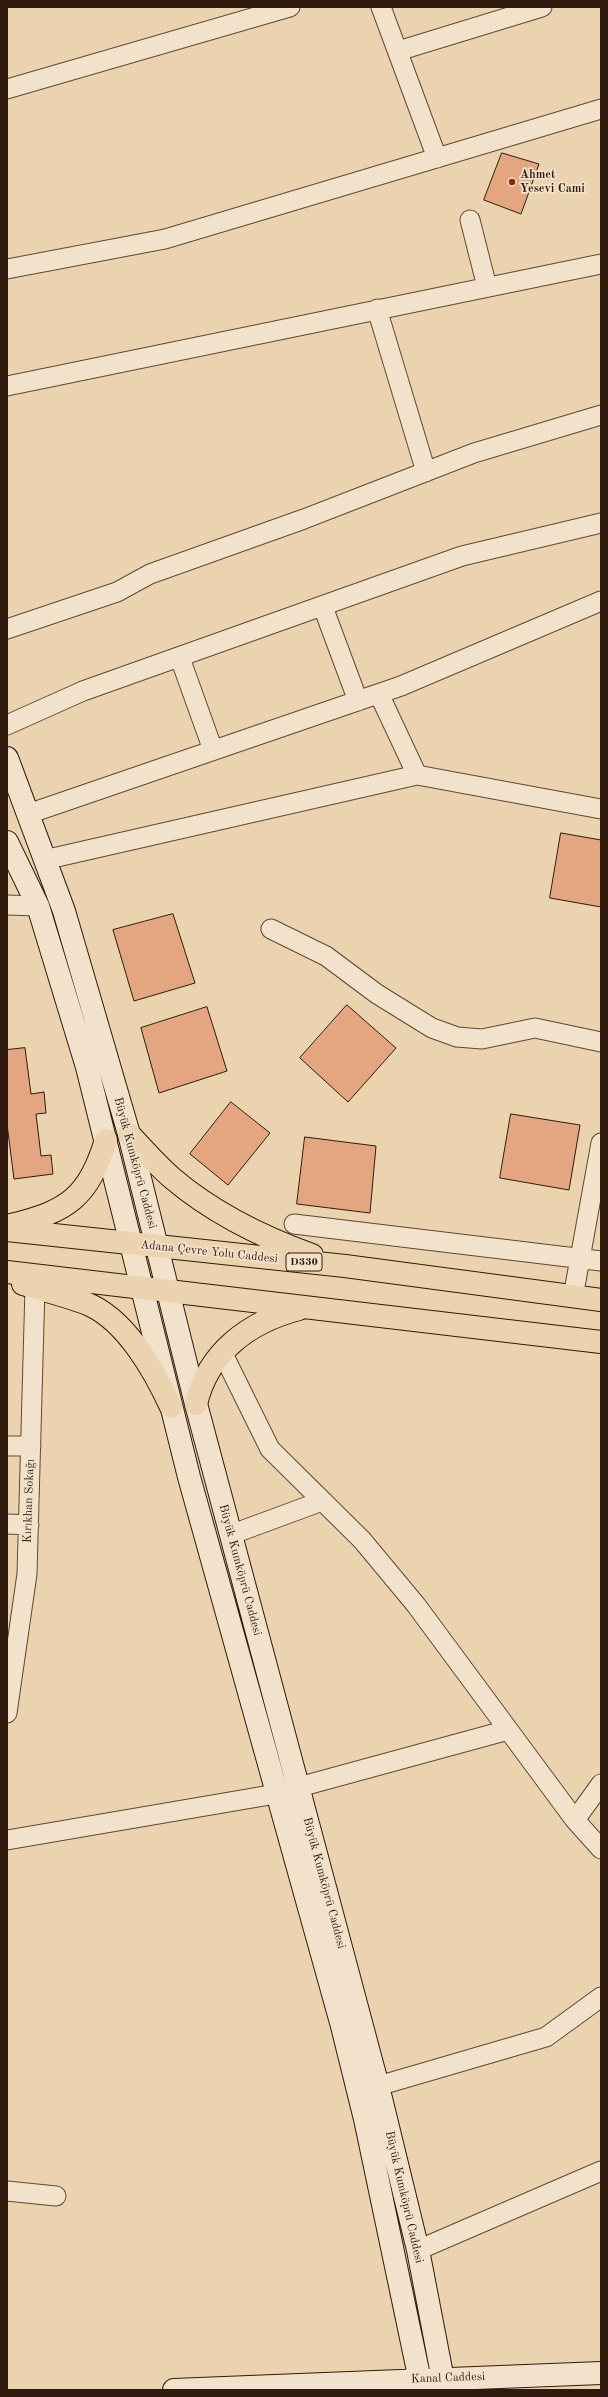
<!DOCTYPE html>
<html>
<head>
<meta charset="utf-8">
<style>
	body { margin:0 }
	#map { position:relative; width:608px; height:2397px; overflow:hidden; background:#ebd3af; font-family:"Old Standard TT",serif }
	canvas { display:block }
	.frame { position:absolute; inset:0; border:8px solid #2f1a0d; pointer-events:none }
</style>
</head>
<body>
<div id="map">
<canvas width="608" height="2397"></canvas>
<div class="frame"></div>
</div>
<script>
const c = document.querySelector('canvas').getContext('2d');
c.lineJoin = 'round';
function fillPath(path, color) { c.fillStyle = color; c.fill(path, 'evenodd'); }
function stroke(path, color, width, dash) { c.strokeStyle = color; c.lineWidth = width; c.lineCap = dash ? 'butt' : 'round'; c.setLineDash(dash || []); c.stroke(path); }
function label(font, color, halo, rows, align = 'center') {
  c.font = font + ' "Old Standard TT",serif'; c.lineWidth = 3.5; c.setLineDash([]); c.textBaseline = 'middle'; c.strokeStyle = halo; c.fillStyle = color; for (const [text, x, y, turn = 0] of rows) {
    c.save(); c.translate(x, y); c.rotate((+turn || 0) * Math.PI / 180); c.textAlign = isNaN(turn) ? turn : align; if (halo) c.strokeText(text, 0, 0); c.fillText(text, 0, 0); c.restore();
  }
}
const building = new Path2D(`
	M502,153l37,11 -18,50 -37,-14z
	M561,833l40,7v67l-51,-9z
	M173,914l22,69 -61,18 -21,-71z
	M347,1005l49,43 -48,54 -48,-44z
	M207,1007l20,64 -68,22 -18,-65z
	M25,1048l6,46 13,-2 2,21 -10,1 5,42 10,-1 2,19 -39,5 -7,-55v-74z
	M231,1102l39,31 -42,52 -38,-31z
	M511,1114l69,11 -11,65 -69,-12z
	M305,1137l71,9 -6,67 -73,-9z`);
fillPath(building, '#e4a681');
stroke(building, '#2f1a0d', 1);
const minor = new Path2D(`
	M381,7l56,151
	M398,51l144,-44
	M7,89l283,-82
	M470,220l17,67
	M7,269l158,-30 436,-130
	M377,309l49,163
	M7,386l594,-122
	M323,607l35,94
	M7,629l110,-37 33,-18 154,-55 170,-66 127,-38
	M180,658l33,92
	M379,694l38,81
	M7,725l76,-34 379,-135 139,-33
	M28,814l373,-128 200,-85
	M44,860l373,-85 184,34
	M7,905l31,1
	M271,929l55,27 51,38 55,34 25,9 25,2 53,-11 66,14
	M294,1224l307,37
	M573,1297l28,-154
	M222,1352l48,97 92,91 54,65 159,215 26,29
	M7,1446h24
	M7,1524l22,1
	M230,1535l92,-34
	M7,1713l20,-139 8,-286
	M299,1787l209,-57
	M575,1820l26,-36
	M7,1840l269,-46
	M378,2086l168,-49 55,-40
	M7,2191l49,5
	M418,2250l183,-79`);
const secondary = new Path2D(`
	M7,758l57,153 65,223 67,270 182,682 40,164 27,140
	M7,842l31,64 49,161 102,410 153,549 23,93 57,271
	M174,2390l427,-17`);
const trunk = new Path2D(`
	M129,1134c14,15 28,31 43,44 41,35 90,59 140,77
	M11,1225c58,-14 77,-28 95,-85
	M7,1230l338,36 256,34
	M7,1272l594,70
	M23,1284c22,7 46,12 67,21 37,17 65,67 81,102
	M196,1404c12,-52 53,-82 103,-95`);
stroke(minor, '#5e4836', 21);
stroke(secondary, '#2f1a0d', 24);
stroke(trunk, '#2f1a0d', 24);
stroke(minor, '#f2e2cb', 19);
stroke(secondary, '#f2e2cb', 22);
stroke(trunk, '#ebd3af', 22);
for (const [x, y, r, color] of [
	[512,182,4,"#8f2418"]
]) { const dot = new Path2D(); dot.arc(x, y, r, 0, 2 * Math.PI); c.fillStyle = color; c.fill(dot); stroke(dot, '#f2e2cb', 1.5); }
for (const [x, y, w] of [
	[304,1262,36]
]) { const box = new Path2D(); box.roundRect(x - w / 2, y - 9, w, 18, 3); c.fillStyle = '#f2e2cb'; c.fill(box); stroke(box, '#2f1a0d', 1); }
label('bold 11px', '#2f1a0d', null, [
	["D330",304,1262]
]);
label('bold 12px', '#2f1a0d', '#f2e2cb', [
	["Ahmet",520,175],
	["Yesevi Cami",520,189]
], 'left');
label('12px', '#2f1a0d', '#f2e2cb', [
	["Büyük Kumköprü Caddesi",135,1163,75],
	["Adana Çevre Yolu Caddesi",209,1252,6],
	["Kırıkhan Sokağı",29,1501,-88],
	["Büyük Kumköprü Caddesi",240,1570,75],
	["Büyük Kumköprü Caddesi",324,1883,75],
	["Büyük Kumköprü Caddesi",404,2197,77],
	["Kanal Caddesi",448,2378,-2]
]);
</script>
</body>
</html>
